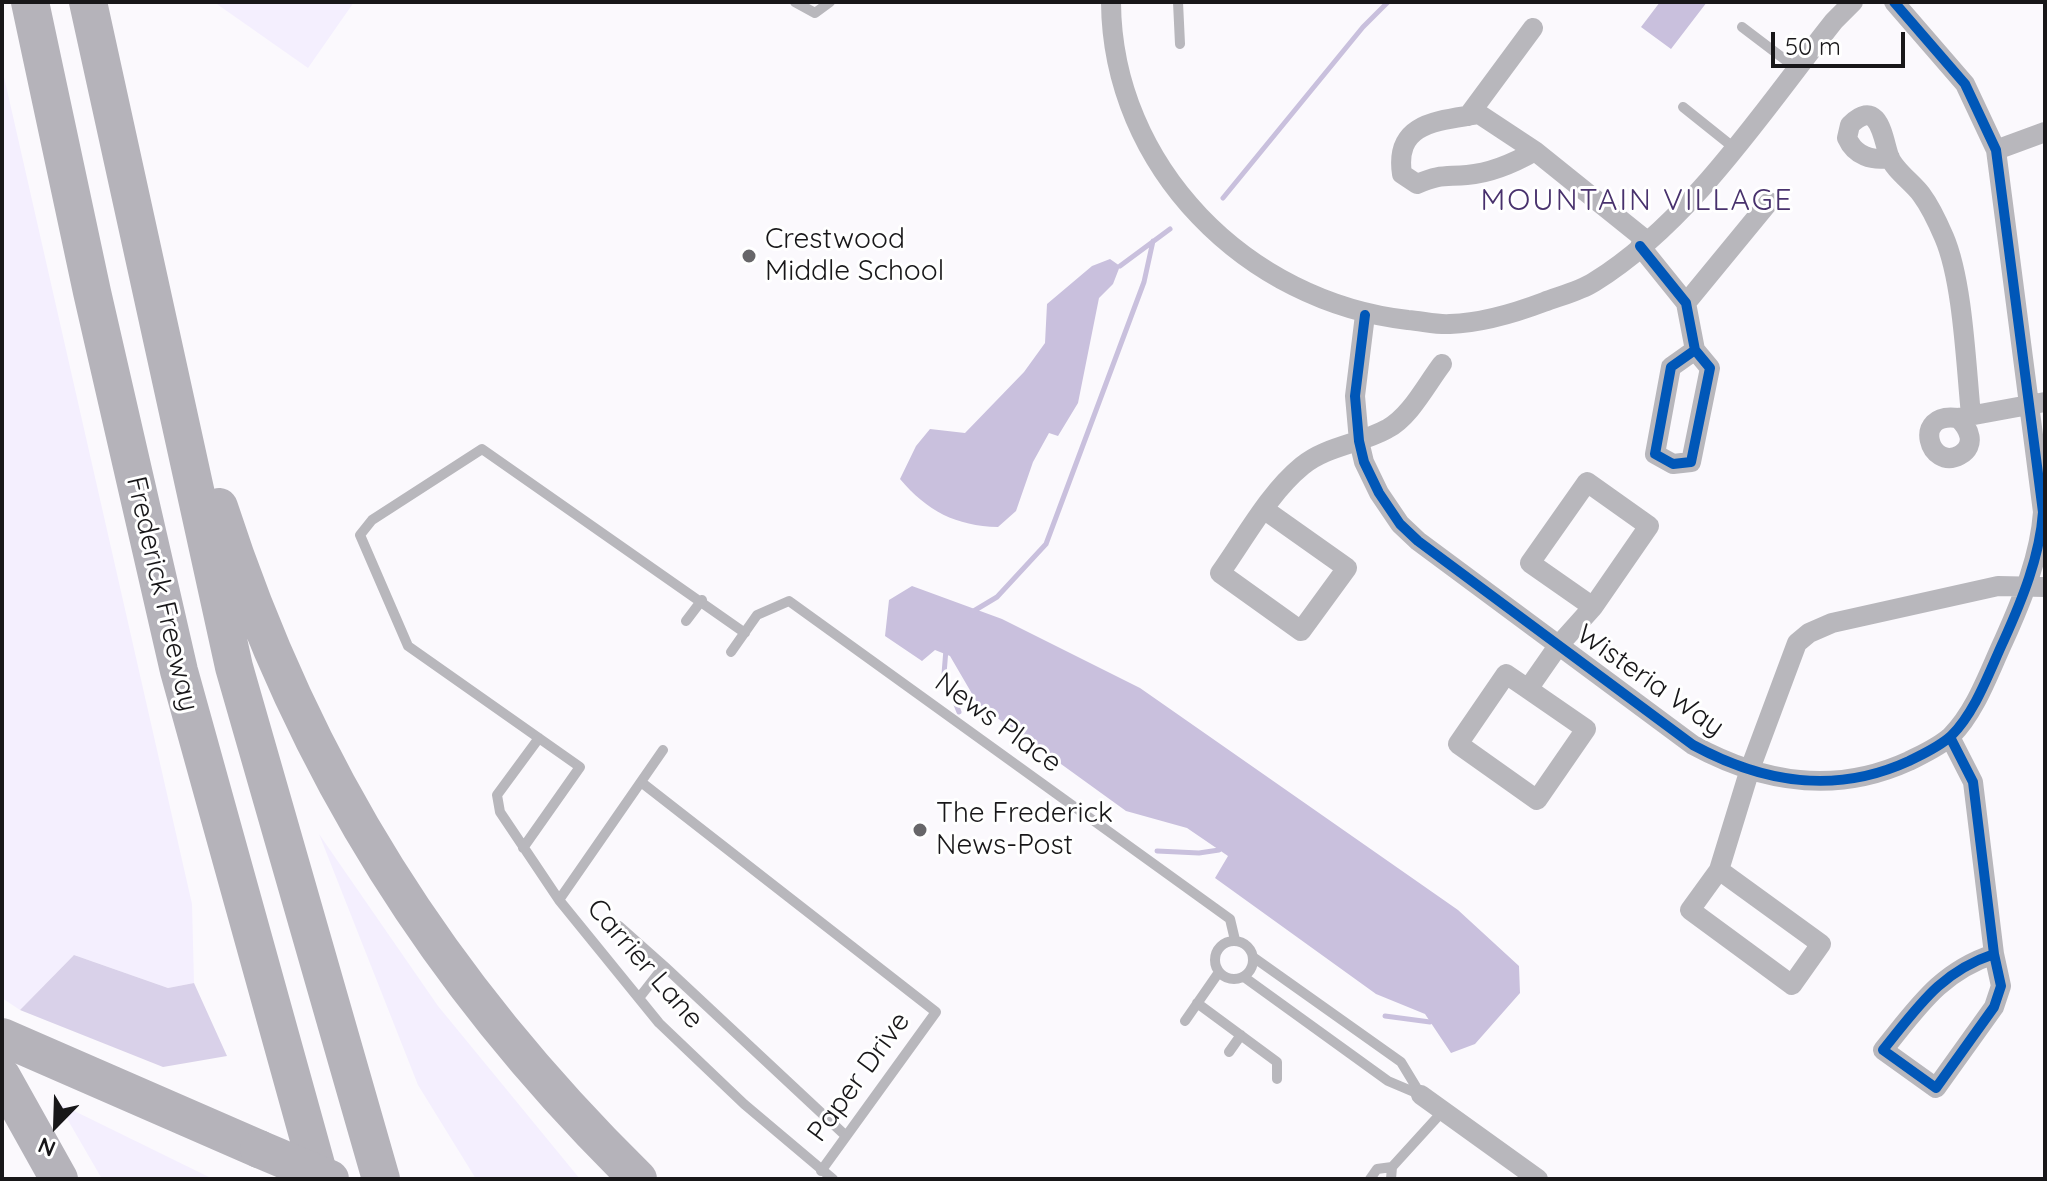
<!DOCTYPE html>
<html>
<head>
<meta charset="utf-8">
<style>
	body { margin:0 }
	#map { position:relative; width:2047px; height:1181px; overflow:hidden; background:#fbf9fd; font-family:Quicksand,sans-serif }
	canvas { display:block }
	.frame { position:absolute; inset:0; border:4px solid #181719; pointer-events:none }
	.north { position:absolute; left:16px; top:1085px; width:80px; height:80px; -webkit-text-stroke:6px #fff; paint-order:stroke; rotate:203deg; font-size:22px; font-weight:700; line-height:32px; text-align:center; color:#181719 }
	.north::after { content:''; display:block; margin:auto; width:28px; height:36px; background:#181719; clip-path:polygon(50% 0,100% 100%,50% 72%,0 100%) }
	.scale { position:absolute; left:1771px; top:32px; width:134px; height:36px; box-sizing:border-box; border:4px solid #181719; border-top:0; padding-left:10px; font-size:24px; line-height:28px; white-space:nowrap; color:#181719; -webkit-text-stroke:6px #fff; paint-order:stroke }
</style>
</head>
<body>
<div id="map">
<canvas width="2047" height="1181"></canvas>
<div class="frame"></div>
<div class="north">N</div>
<div class="scale">50 m</div>
</div>
<script>
const c = document.querySelector('canvas').getContext('2d');
c.lineJoin = 'round';
function fillPath(path, color) { c.fillStyle = color; c.fill(path, 'evenodd'); }
function stroke(path, color, width, dash) { c.strokeStyle = color; c.lineWidth = width; c.lineCap = dash ? 'butt' : 'round'; c.setLineDash(dash || []); c.stroke(path); }
function label(font, color, halo, rows, align = 'center') {
  c.font = font + ' Quicksand,sans-serif'; c.lineWidth = 6; c.setLineDash([]); c.textBaseline = 'middle'; c.strokeStyle = halo; c.fillStyle = color; for (const [text, x, y, turn = 0] of rows) {
    c.save(); c.translate(x, y); c.rotate((+turn || 0) * Math.PI / 180); c.textAlign = isNaN(turn) ? turn : align; if (halo) c.strokeText(text, 0, 0); c.fillText(text, 0, 0); c.restore();
  }
}
fillPath(new Path2D(`
	M214,2h140l-46,66z
	M2,68l190,836 2,79 -26,5 -94,-33 -54,55 -18,-12z
	M319,834l119,172 142,173h-104l-58,-94z
	M58,1103l155,76h-111z`), '#f4effe');
fillPath(new Path2D(`
	M74,955l94,33 26,-5 33,73 -64,11 -143,-57z`), '#d9d1e9');
fillPath(new Path2D(`
	M1660,2h47l-36,47 -30,-22z
	M1110,259l10,7 -7,18 -14,14 -21,105 -20,33 -9,-3 -16,29 -17,49 -18,16c-42,-1 -71,-16 -98,-48l16,-33 14,-17 35,4 59,-61 21,-29 2,-39 45,-38z
	M912,586l90,33 138,69 318,222 61,56 1,27 -45,51 -24,9 -26,-39 -49,-20 -161,-116 13,-22 -41,-28 -61,-17 -148,-107 -28,-48 -15,-6 -13,11 -37,-25 4,-36z`), '#c9c0dd');
stroke(new Path2D(`
	M1223,198l140,-171 25,-25
	M1120,266l50,-37
	M972,612l25,-15 49,-53 98,-262 9,-41
	M946,649l-2,25 15,38
	M1157,851l42,2 20,-3
	M1385,1016l45,6`), '#c9c0dd', 5);
stroke(new Path2D(`
	M795,2l20,11 15,-11
	M1178,2l2,42
	M1742,27l54,41
	M1683,107l50,40
	M686,621l16,-21
	M731,652l26,-37 32,-14 441,318 5,21
	M539,738l-42,57 3,17 59,88
	M663,750l-104,150 100,123 85,81 89,75
	M641,782l295,230 -115,159
	M523,848l57,-81 -172,-121 -48,-111 12,-15 110,-71 263,184
	M619,926l45,40
	M1215 960a19 19 0 1 1 38 0a19 19 0 1 1-38 0Z
	M1253,957l148,105 20,33
	M1244,977l144,104 33,14
	M639,998l25,-32 182,170
	M1197,1003l80,59v17
	M1185,1021l34,-49
	M1229,1052l12,-17
	M1370,1179l7,-10 15,-2
	M1391,1179l1,-12 51,-56`), '#b8b7bc', 10);
stroke(new Path2D(`
	M1111,2c1,165 136,300 297,318 14,1 29,5 42,4 31,-1 65,-11 94,-22 16,-6 36,-11 50,-20 97,-60 170,-173 240,-261l19,-19
	M1479,114l56,37c-21,12 -43,22 -68,24 -23,2 -26,-1 -50,9l-15,-10c-8,-53 38,-53 77,-60z
	M1468,116l65,-88
	M1996,150l49,-18
	M1535,151l112,90
	M1890,158c-18,3 -35,-2 -43,-20l3,-13c29,-29 33,14 39,31 5,14 23,26 32,38 9,12 17,29 23,43 19,44 22,129 27,178
	M1640,246l46,57 9,47 15,18 -19,94 -18,2 -18,-10 16,-87 24,-17
	M1686,303l83,-101
	M1365,315l-10,81 4,45 5,21 15,31 21,31 18,17 275,204c70,38 142,50 216,16 14,-7 30,-14 42,-25 25,-25 38,-64 53,-96 18,-40 36,-84 39,-128l-47,-362 -31,-66 -71,-82
	M1958,418c-47,-7 -29,54 2,37 17,-10 9,-27 -2,-37l87,-16
	M1265,510l82,58 -46,63 -81,-58c25,-35 49,-80 82,-107 24,-20 58,-22 85,-37 23,-12 39,-44 55,-65
	M1528,689l-22,-15 -48,70 79,56 49,-71 -58,-40 30,-43 35,-39 -63,-44 57,-81 62,44 -56,81
	M1950,737l23,45 21,172c-54,18 -76,53 -111,96l53,38 58,-81 7,-21 -7,-32
	M1719,870l102,74 -29,41 -102,-75 29,-40 31,-101 47,-126 12,-10 23,-10 166,-37 47,1
	M1421,1095l117,84`), '#b8b7bc', 20);
stroke(new Path2D(`
	M30,2l62,290 87,379 141,508
	M88,2l146,665 147,512
	M219,507c85,263 222,479 419,672
	M2,1037l257,112
	M2,1077l57,102`), '#b5b3ba', 38);
stroke(new Path2D(`
	M259,1149l71,30`), '#b5b3ba', 38);
stroke(new Path2D(`
	M1640,246l46,57 9,47 15,18 -19,94 -18,2 -18,-10 16,-87 24,-17
	M1365,315l-10,81 4,45 5,21 15,31 21,31 18,17 275,204c70,38 142,50 216,16 14,-7 30,-14 42,-25 25,-25 38,-64 53,-96 18,-40 36,-84 39,-128l-47,-362 -31,-66 -71,-82
	M1950,737l23,45 21,172c-54,18 -76,53 -111,96l53,38 58,-81 7,-21 -7,-32`), '#0057b8', 10);
for (const [x, y, r, color] of [
	[749,256,8,"#676669"],
	[920,830,8,"#676669"]
]) { const dot = new Path2D(); dot.arc(x, y, r, 0, 2 * Math.PI); c.fillStyle = color; c.fill(dot); stroke(dot, '#fff', 3); }
label('28px', '#181719', '#fff', [
	["Crestwood",765,240],
	["Middle School",765,272],
	["The Frederick",936,814],
	["News-Post",936,846]
], 'left');
label('28px', '#181719', '#fff', [
	["Frederick Freeway",162,594,77],
	["Wisteria Way",1650,681,35],
	["News Place",998,723,36],
	["Carrier Lane",645,964,49],
	["Paper Drive",859,1077,-54]
]);
c.letterSpacing = '2px';
label('30px', '#48316d', '#fff', [
	["MOUNTAIN VILLAGE",1637,201]
]);
c.letterSpacing = '0px';
</script>
</body>
</html>
